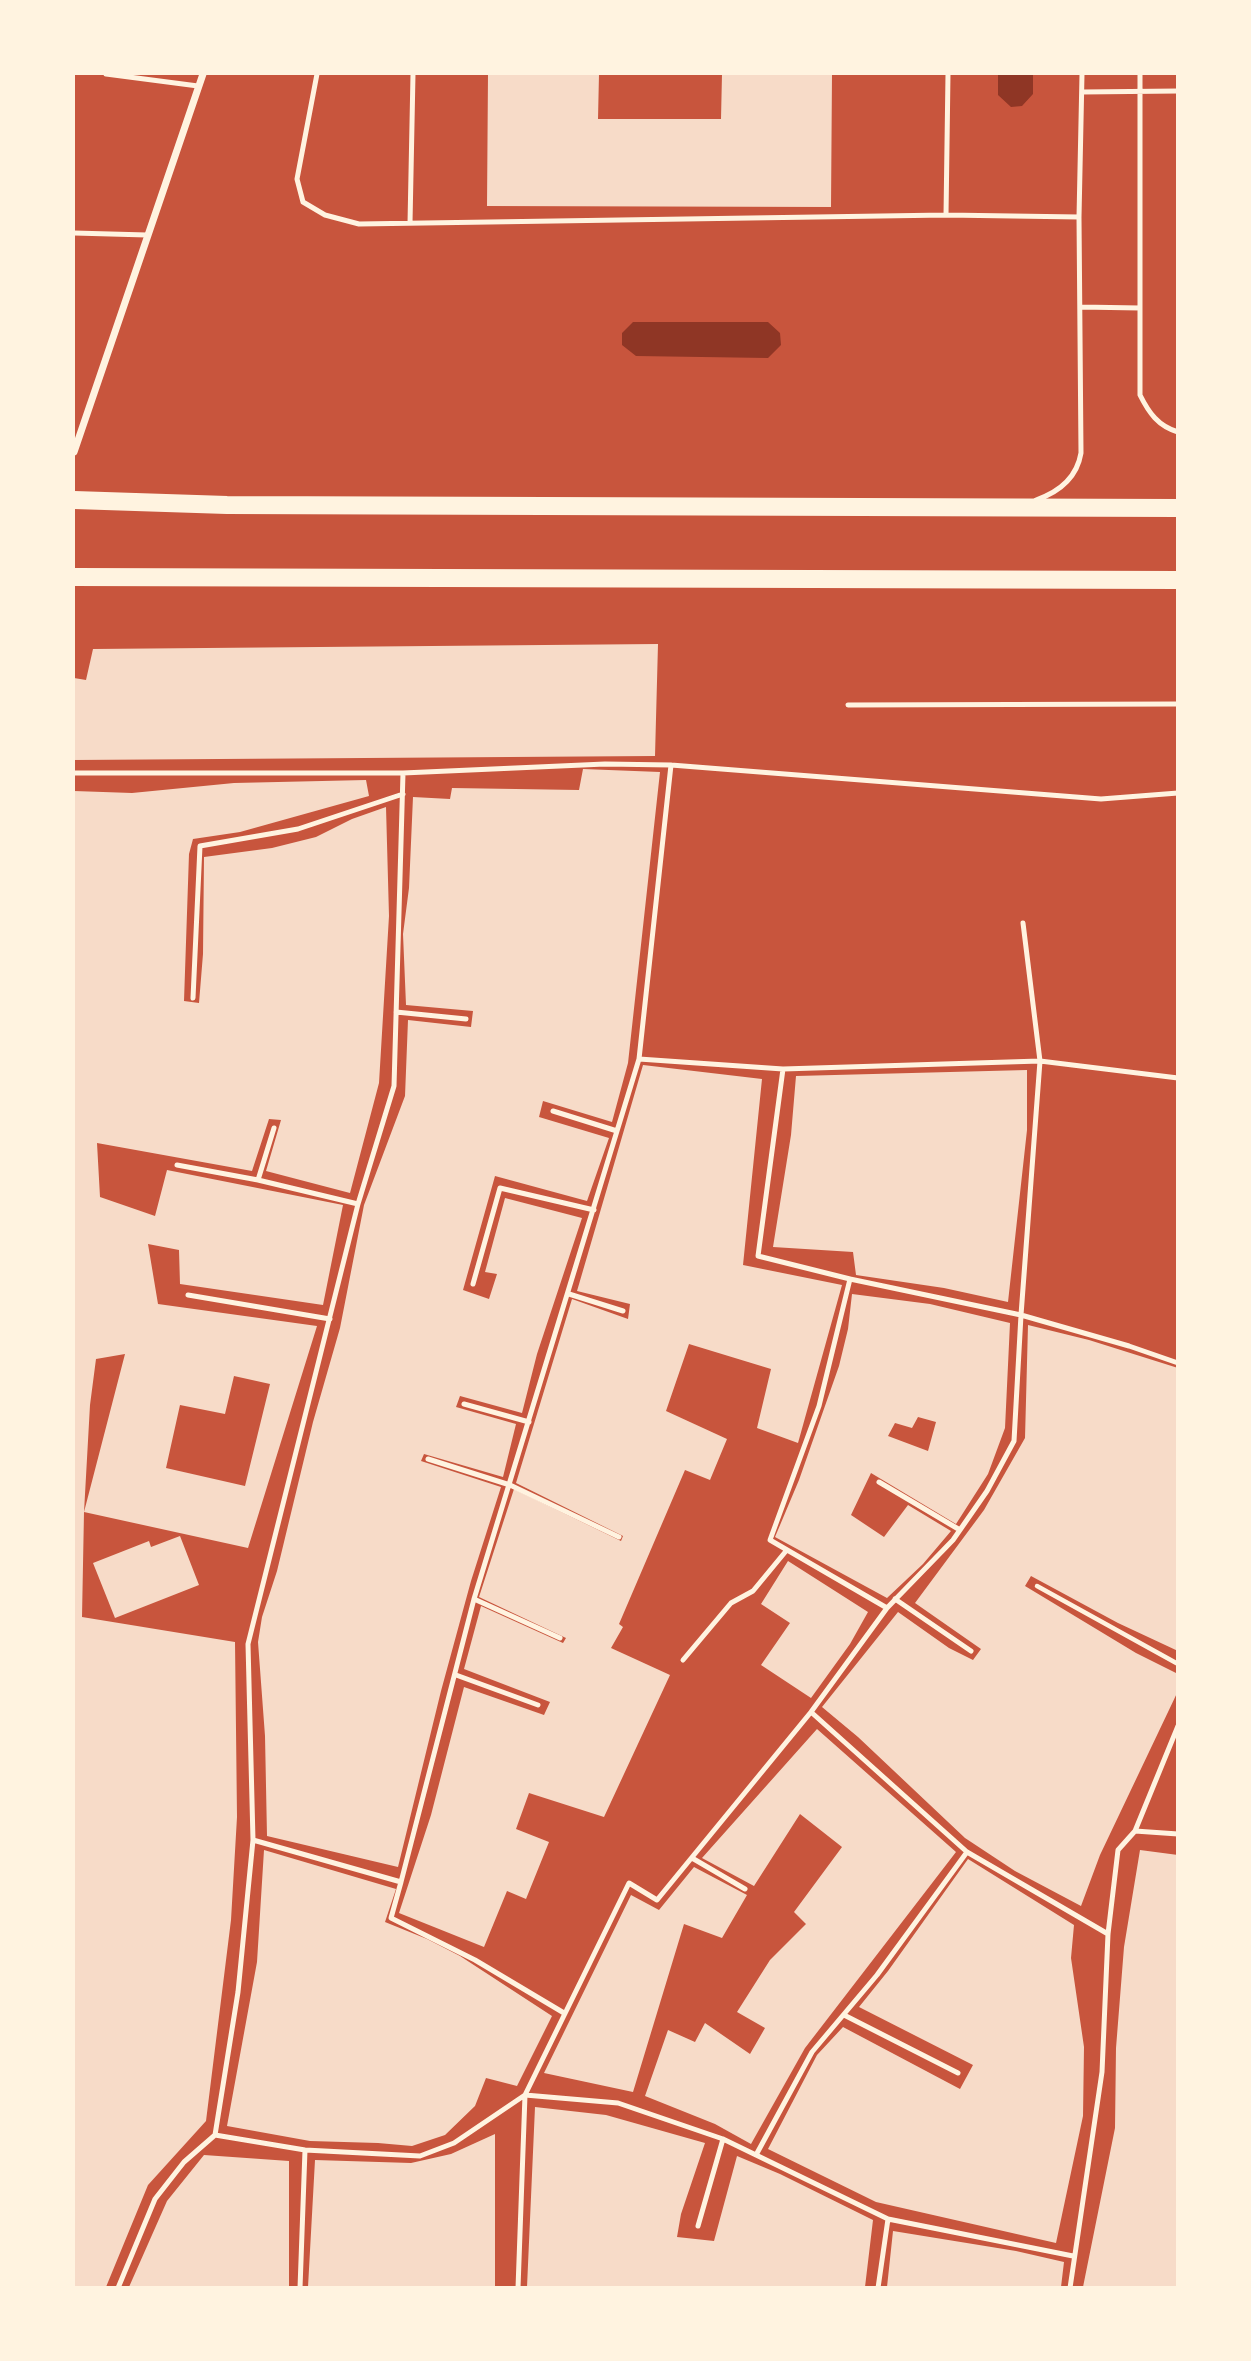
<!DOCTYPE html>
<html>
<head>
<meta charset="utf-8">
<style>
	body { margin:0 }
	#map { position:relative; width:1251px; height:2361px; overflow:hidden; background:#c8553d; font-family:"IBM Plex Sans",sans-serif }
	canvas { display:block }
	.frame { position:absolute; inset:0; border:75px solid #fff3e0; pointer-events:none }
</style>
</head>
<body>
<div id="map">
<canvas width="1251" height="2361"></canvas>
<div class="frame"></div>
</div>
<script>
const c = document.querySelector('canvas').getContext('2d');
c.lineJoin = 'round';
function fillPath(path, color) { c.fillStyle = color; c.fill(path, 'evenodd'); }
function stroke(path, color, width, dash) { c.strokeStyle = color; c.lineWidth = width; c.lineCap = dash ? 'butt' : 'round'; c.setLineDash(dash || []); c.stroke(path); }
fillPath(new Path2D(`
	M998,74h35v20l-11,12 -11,1 -13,-12z
	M633,322h135l12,11 1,12 -13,13 -132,-2 -14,-11v-12z`), '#8f3625');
fillPath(new Path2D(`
	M488,74h111l-1,45h123l1,-45h110l-1,133 -344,-1z
	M658,644l-3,112 -581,4v-82l12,2 7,-31z
	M583,769l77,3 -32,291 -16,59 -69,-21 -4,16 70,21 -22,63 -92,-25 -32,114 26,9 8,-25 -12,-2 20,-74 77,20 -45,136 -15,59 -62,-17 -4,11 60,17 -13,53 -79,-23 -3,7 80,26 -30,94 -30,110 -43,176 -131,-31 -2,-100 -7,-94 4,-25 15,-46 36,-149 27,-94 24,-123 41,-109 3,-76 63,7 2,-16 -67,-6 -3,-71 6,-46 4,-91 37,2 2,-11 127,2z
	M366,780l3,16 -129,36 -47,7 -4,15 -5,147 15,2 4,-49 1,-97 68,-9 44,-11 36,-18 34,-12 3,109 -10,167 -29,110 -84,-22 15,-51 -12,-1 -17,52 -155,-28 3,54 55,19 12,-46 176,35 -20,100 -143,-21 -1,-34 -31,-6 10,60 159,22 -69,222 -164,-36 -2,105 153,25 2,175 -6,103 -25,201 -58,64 -42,102h-32v-1496l58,2 102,-10zM125,1354l-41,158 6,-107 6,-46zM234,1376l36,8 -25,102 -79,-18 14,-63 45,9z
	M643,1065l119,14 -19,186 99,20 -44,158 -41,-15 14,-59 -82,-25 -23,67 61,28 -17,41 -25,-10 -66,154 4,3 -12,21 59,27 -66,142 -75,-24 -13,36 33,13 -23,57 -19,-8 -23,56 -85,-34 32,-98 33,-128 80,28 6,-13 -86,-33 17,-63 82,37 3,-5 -87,-41 35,-108 107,52 2,-5 -107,-53 56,-184 56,20 2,-15 -53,-13z
	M1027,1070v60l-19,172 -64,-14 -88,-13 -3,-23 -80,-5 18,-112 5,-59z
	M852,1294l78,10 80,19 -5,105 -17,46 -32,50 -85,-51 -20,42 33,22 24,-32 43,26 -28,33 -36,34 -112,-61 24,-57 40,-114 9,-37zM918,1417l18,5 -8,29 -40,-15 7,-13 17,5z
	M1028,1325l61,15 89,28v283l-60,-28 -87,-47 -6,10 111,67 42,21v17l-78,164 -19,51 -66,-35 -50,-33 -107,-101 -36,-30 76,-95 51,36 24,12 8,-11 -66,-46 69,-93 41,-72z
	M180,1536l19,49 -84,33 -22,-55 56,-22 2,6z
	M788,1561l80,51 -18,32 -39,54 -50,-33 29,-42 -29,-19z
	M817,1729l139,123 -151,196 -54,96 -36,-20 -70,-28 23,-66 27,12 10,-19 45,31 15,-26 -28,-16 33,-52 36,-36 -12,-12 48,-65 -42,-33 -46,72 -52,-28z
	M264,1850l132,39 -11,33 42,17 33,17 92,60 -35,70 -31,-8 -11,28 -30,29 -33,11 -34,-3 -68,-2 -83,-15 30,-164z
	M1140,1850l38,5v432h-95l32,-159 1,-80 8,-101z
	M968,1859l106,66 -3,33 13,89 -1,69 -27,127 -180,-41 -108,-53 49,-94 26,-28 117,62 13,-24 -114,-58 29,-36z
	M694,1867l53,28 -25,43 -38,-14 -51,168 -89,-19 87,-178 28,15z
	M535,2107l71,8 99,28 -24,71 -4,23 37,4 23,-85 43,18 93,46 -8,67h-338z
	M495,2134v153h-187l7,-127 96,3 40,-9z
	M204,2155l85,6v126h-160l38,-86z
	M893,2231l123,20 48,11 -3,25h-174z`), '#f7dbc8');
stroke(new Path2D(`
	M1037,1586l141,78`), '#fff3e0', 4.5);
stroke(new Path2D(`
	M106,74l92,12
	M317,74l-20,105 6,23 22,13 34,9 587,-9
	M948,74l-2,141 133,2
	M1140,74v321c9,18 18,31 38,37
	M1082,92l96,-1
	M410,223l3,-149
	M74,233l73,2
	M1080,307l60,1
	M1036,500c23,-8 41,-23 45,-47l-2,-236 3,-143
	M848,705l330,-1
	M74,773h329l202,-9 66,1 430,34 77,-6
	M193,998l7,-152 98,-17 105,-35
	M396,1012l70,7
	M639,1059l144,10 257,-8 138,17
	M783,1069l-25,187 92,23 -31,127 -49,134 117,68
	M553,1111l64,20
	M177,1165l81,15 100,24
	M258,1180l16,-52
	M850,1279l171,36 108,31 49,17
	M473,1284l27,-96 94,22
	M569,1294l54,17
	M188,1295l142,24
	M464,1404l65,18
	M428,1459l82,26 109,52
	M879,1482l81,48
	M474,1599l86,39
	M895,1599l76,52
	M683,1660l48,-57 22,-12 33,-40
	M456,1675l82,30
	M811,1712l156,140 141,82
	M1135,1831l43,3
	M253,1840l148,42 -10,36 84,42 89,53
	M692,1858l53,31
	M401,1882l73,-283 165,-540 32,-294
	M844,2015l114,58
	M215,2135l90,15 115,6 34,-13 71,-48 93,8 105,36 165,80 185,37
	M756,2155l56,-103 65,-77 90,-123
	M698,2226l25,-87
	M118,2288l37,-89 29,-37 31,-27 23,-143 15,-152 -5,-196 110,-440 36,-118 9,-313
	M300,2288l5,-138
	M518,2288l7,-193 104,-212 28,17 154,-188 76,-104 66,-68 34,-49 27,-50 7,-126 19,-254 -17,-138
	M878,2288l10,-69
	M1070,2288l32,-216 6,-138 10,-84 17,-19 43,-105`), '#fff3e0', 5);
stroke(new Path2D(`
	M74,452l129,-378`), '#fff3e0', 7);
stroke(new Path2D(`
	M74,500l153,5 951,3
	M74,577l1104,3`), '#fff3e0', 18);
</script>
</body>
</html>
